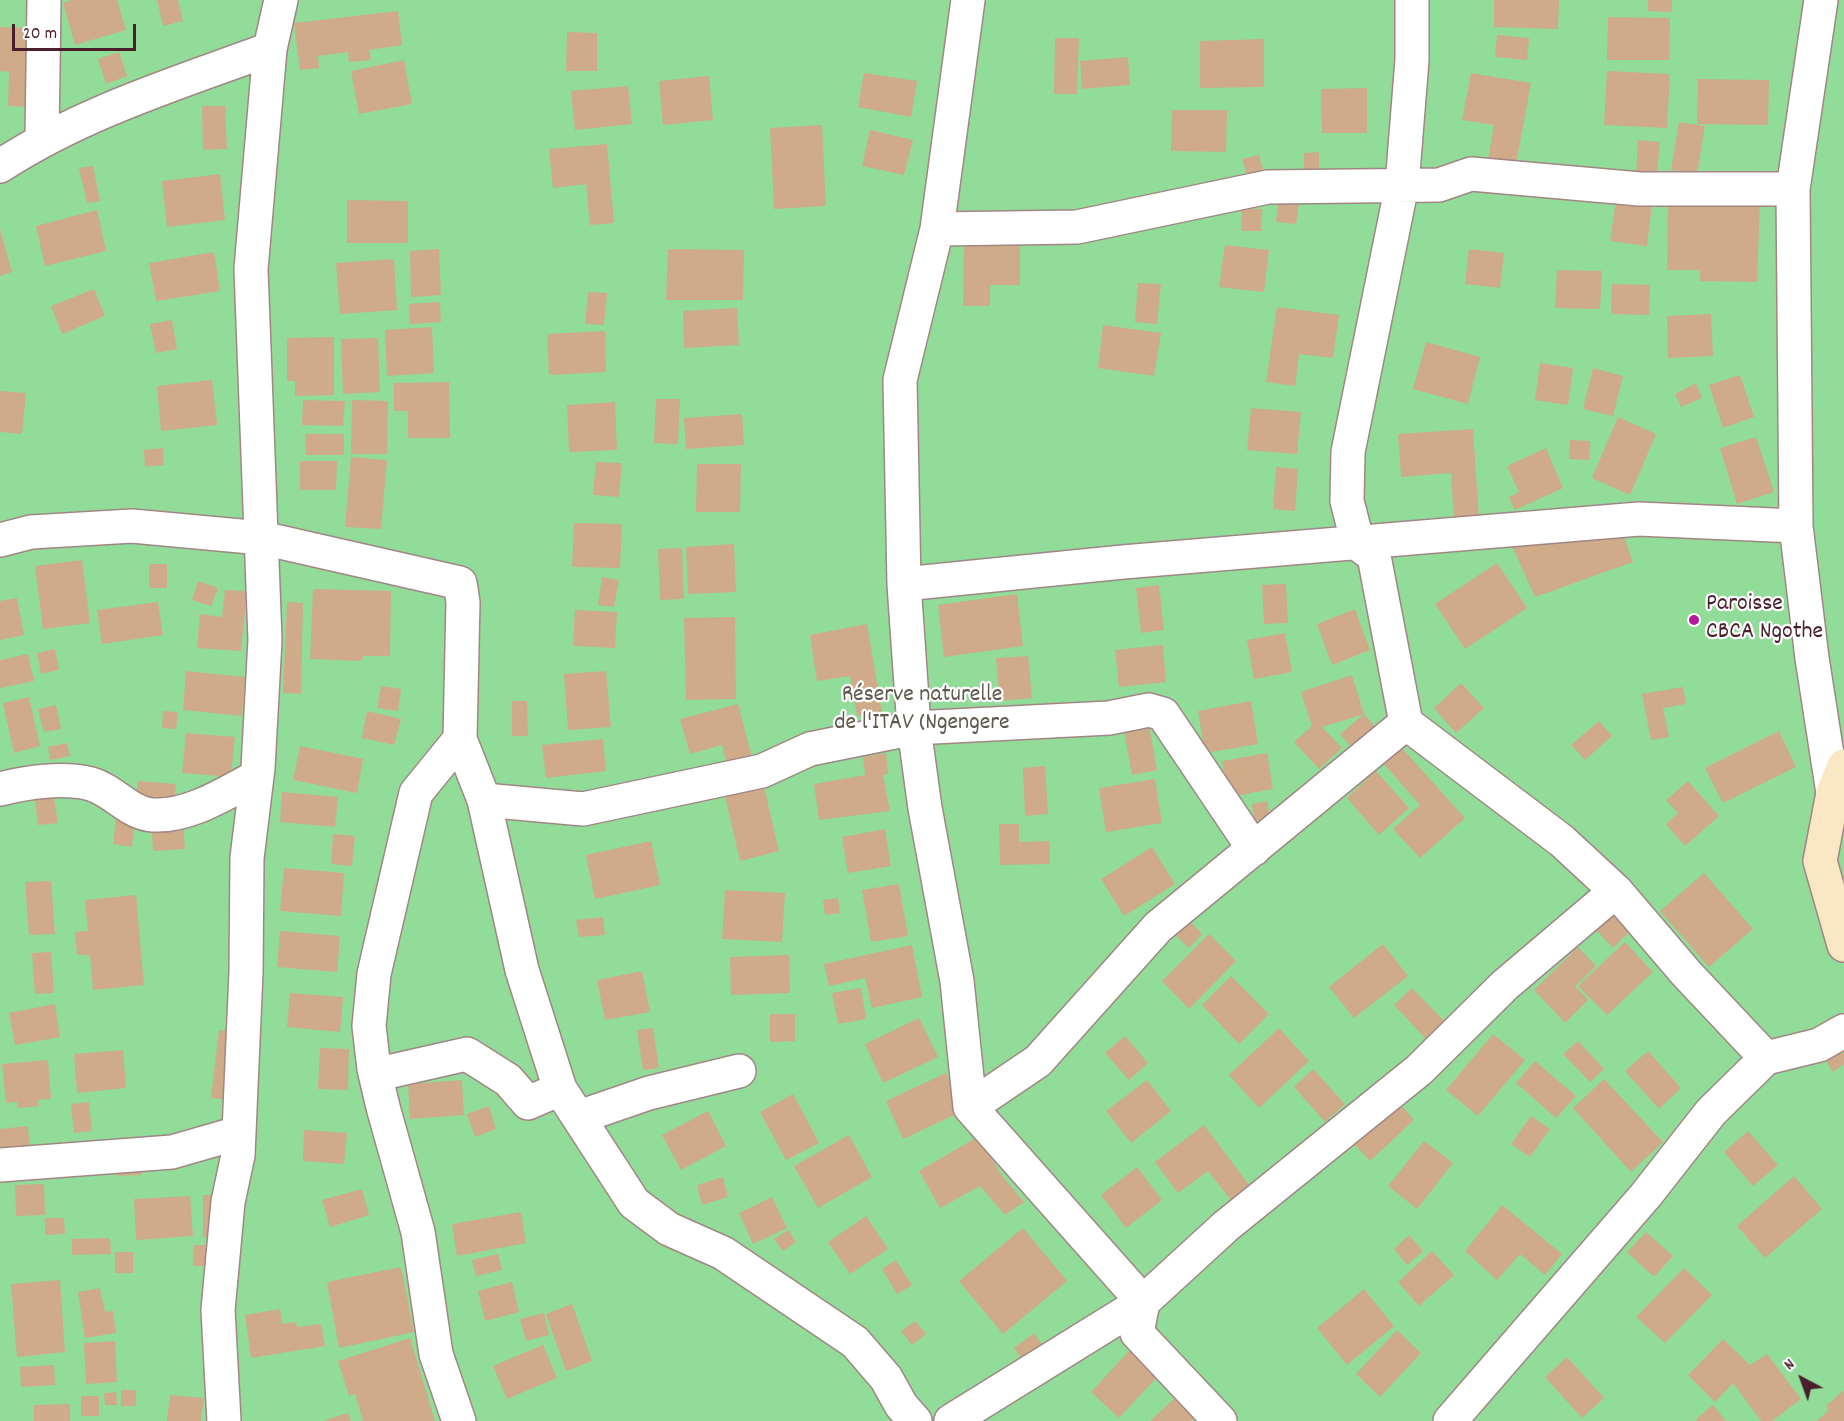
<!DOCTYPE html>
<html>
<head>
<meta charset="utf-8">
<style>
	body { margin:0 }
	#map { position:relative; width:1844px; height:1421px; overflow:hidden; background:#f9ecdd; font-family:Dekko,sans-serif }
	canvas { display:block }
	.north { position:absolute; left:1772px; top:1349px; width:60px; height:60px; -webkit-text-stroke:4px #fff; paint-order:stroke; rotate:319deg; font-size:16px; font-weight:700; line-height:24px; text-align:center; color:#4a1f2b }
	.north::after { content:''; display:block; margin:auto; width:21px; height:27px; background:#4a1f2b; clip-path:polygon(50% 0,100% 100%,50% 72%,0 100%) }
	.scale { position:absolute; left:12px; top:24px; width:124px; height:27px; box-sizing:border-box; border:3px solid #4a1f2b; border-top:0; padding-left:8px; font-size:18px; line-height:21px; white-space:nowrap; color:#4a1f2b; -webkit-text-stroke:4px #fff; paint-order:stroke }
</style>
</head>
<body>
<div id="map">
<canvas width="1844" height="1421"></canvas>
<div class="north">N</div>
<div class="scale">20 m</div>
</div>
<script>
const c = document.querySelector('canvas').getContext('2d');
c.lineJoin = 'round';
function fillPath(path, color) { c.fillStyle = color; c.fill(path, 'evenodd'); }
function stroke(path, color, width, dash) { c.strokeStyle = color; c.lineWidth = width; c.lineCap = dash ? 'butt' : 'round'; c.setLineDash(dash || []); c.stroke(path); }
function label(font, color, halo, rows, align = 'center') {
  c.font = font + ' Dekko,sans-serif'; c.lineWidth = 4.5; c.setLineDash([]); c.textBaseline = 'middle'; c.strokeStyle = halo; c.fillStyle = color; for (const [text, x, y, turn = 0] of rows) {
    c.save(); c.translate(x, y); c.rotate((+turn || 0) * Math.PI / 180); c.textAlign = isNaN(turn) ? turn : align; if (halo) c.strokeText(text, 0, 0); c.fillText(text, 0, 0); c.restore();
  }
}
fillPath(new Path2D(`
	M0,0h1844v1421h-1844z`), '#91dc99');
fillPath(new Path2D(`
	M72,0h45l9,30 -51,15 -12,-42z
	M157,0h21l5,21 -20,5z
	M1494,0h65l-1,29 -64,-2z
	M1648,0h24v12l-24,-1z
	M398,11l4,34 -33,5 2,10 -22,2 -1,-10 -30,4 1,12 -19,2 -6,-47z
	M1608,17l62,1 -1,42h-62z
	M0,27l38,1 -3,79 -27,-1 1,-34 -9,-1z
	M567,32l30,1v38h-31z
	M1497,35l32,3 -2,22 -32,-3z
	M1055,38h24l-2,56h-23z
	M1264,39v48l-64,1v-47z
	M119,52l8,24 -21,8 -8,-25z
	M1128,57l2,28 -48,4 -2,-28z
	M404,60l8,44 -53,10 -8,-43z
	M1607,71l63,3 -3,54 -63,-3z
	M864,73l53,8 -6,36 -53,-10z
	M1471,73l60,10 -15,81 -28,-5 6,-34 -32,-5z
	M709,76l4,44 -50,5 -4,-44z
	M1698,79l71,1 -1,45 -71,-1z
	M628,86l4,38 -57,6 -4,-39z
	M1367,88v45h-45l-1,-44z
	M202,106h23l2,43 -24,1z
	M1172,110h55l-1,42 -55,-1z
	M1679,122l26,4 -8,48 -26,-4z
	M822,125l4,81 -52,3 -4,-81z
	M870,130l43,10 -9,35 -42,-9z
	M1638,140l22,2 -3,34 -21,-2z
	M607,144l7,79 -24,2 -4,-41 -33,4 -4,-39z
	M1319,152v17h-15v-16z
	M1259,155l4,15 -16,5 -5,-16z
	M93,166l7,35 -13,2 -8,-35z
	M220,174l5,46 -58,7 -5,-46z
	M1279,194l21,2 -4,28 -20,-2z
	M347,200l61,1v42h-61z
	M1616,200l36,4 -5,42 -37,-5z
	M1668,200l92,2 -3,80 -57,-1v-11h-33z
	M1242,208l20,1 -1,22h-20z
	M97,210l9,41 -61,15 -9,-40z
	M0,229l12,43 -12,4z
	M964,242h56v43h-30v21h-27z
	M1225,245l44,5 -5,42 -45,-5z
	M439,249l2,46 -30,2 -1,-46z
	M668,249l76,1 -1,50h-77z
	M1469,249l35,4 -4,35 -35,-4z
	M214,252l6,39 -64,10 -7,-38z
	M394,259l3,51 -57,4 -4,-51z
	M1557,270l45,1 -2,38 -45,-1z
	M1138,283l23,1 -4,40 -22,-2z
	M1612,284l38,1 -1,30 -38,-1z
	M94,289l11,27 -43,18 -11,-28z
	M588,292l19,1 -3,32 -19,-1z
	M440,302l1,20 -31,2 -1,-20z
	M1277,307l62,8 -6,43 -34,-4 -4,32 -29,-4z
	M737,308l2,37 -55,3 -1,-37z
	M1711,314l2,42 -45,2 -1,-42z
	M172,320l5,29 -21,4 -6,-29z
	M1103,325l58,8 -7,43 -56,-8z
	M432,327l2,46 -47,3 -2,-46z
	M605,331l1,41 -57,3 -2,-41z
	M334,337v58l-39,1v-15h-8v-43z
	M378,338l2,54 -37,2 -2,-55z
	M1426,342l54,15 -12,47 -55,-15z
	M1540,363l33,5 -5,37 -33,-5z
	M1593,368l30,8 -10,40 -30,-7z
	M1740,375l14,42 -31,11 -14,-43z
	M212,380l5,45 -56,6 -4,-45z
	M449,382l1,56h-42v-27h-14v-28z
	M1696,383l6,15 -21,9 -6,-13z
	M0,391l26,2 -4,41 -22,-2z
	M656,399h24l-2,45 -24,-1z
	M303,400l42,1 -2,25 -41,-1z
	M352,400l36,1 -1,53h-36z
	M615,402l2,48 -48,2 -2,-47z
	M1251,408l50,4 -4,42 -50,-4z
	M742,414l2,31 -58,4 -2,-31z
	M1618,417l38,17 -26,61 -38,-17z
	M1473,429l6,89 -25,2 -3,-47 -50,4 -3,-43z
	M305,434h39v21h-38z
	M1756,437l18,55 -37,12 -17,-56z
	M1570,440l20,1 -1,19 -20,-1z
	M163,448l1,17 -19,2 -1,-17z
	M1546,448l17,40 -48,22 -6,-13 10,-5 -12,-26z
	M351,457l36,3 -6,69 -36,-2z
	M300,461h37l-1,29h-36z
	M596,462l26,1 -3,34 -26,-2z
	M697,464h44l-1,48h-44z
	M1276,467l22,2 -3,42 -22,-2z
	M574,523l48,1 -2,44 -48,-1z
	M1623,534l10,28 -98,35 -23,-51z
	M734,544l2,48 -48,2 -2,-47z
	M682,548l2,51 -24,1 -2,-51z
	M82,560l8,63 -47,6 -8,-63z
	M1497,563l30,45 -62,41 -30,-45z
	M149,564h18v24h-18z
	M602,577l17,3 -5,27 -16,-2z
	M198,581l20,7 -7,18 -19,-6z
	M1286,584l2,39 -24,1 -2,-39z
	M1159,585l5,45 -23,3 -5,-45z
	M313,589l78,2 -1,65h-27l-1,5 -52,-2z
	M225,590l22,1 -6,60 -44,-3 3,-34 22,3z
	M1017,594l6,52 -79,11 -6,-52z
	M17,598l7,37 -24,5v-39z
	M158,602l5,33 -61,9 -5,-34z
	M287,602l16,1 -2,91 -18,-1z
	M1355,609l15,41 -38,15 -15,-41z
	M575,610l42,2 -2,36 -42,-2z
	M735,617l1,82 -50,1 -2,-82z
	M867,624l15,88 -25,4 -7,-40 -33,5 -7,-46z
	M1285,633l7,39 -38,7 -7,-39z
	M1163,645l3,37 -47,5 -4,-37z
	M55,649l4,21 -18,4 -4,-21z
	M28,654l6,27 -34,7v-28z
	M1028,656l4,42 -32,3 -4,-43z
	M186,671l59,6 -3,39 -59,-6z
	M606,671l5,56 -43,3 -4,-56z
	M1352,675l12,39 -42,13 20,21 -23,21 -25,-27 18,-16 -11,-34z
	M1461,683l23,25 -28,25 -22,-25z
	M381,686l20,3 -3,22 -21,-3z
	M1683,687l3,17 -23,4 6,29 -18,3 -9,-46z
	M29,697l11,49 -26,7 -11,-50z
	M512,701h15l1,35h-16z
	M1251,701l7,43 -53,9 -7,-42z
	M738,704l16,61 -25,7 -7,-27 -32,9 -10,-35z
	M56,705l5,24 -17,3 -6,-23z
	M163,711l15,1 -2,17 -14,-1z
	M367,711l34,8 -7,26 -32,-7z
	M1364,714l12,14 -24,20 -12,-14z
	M1599,721l13,15 -27,24 -14,-15z
	M1149,726l8,44 -25,5 -8,-45z
	M1779,731l17,36 -73,36 -18,-35z
	M186,733l49,4 -4,40 -49,-4z
	M603,739l3,32 -60,7 -4,-33z
	M67,743l3,13 -20,4 -2,-13z
	M300,746l63,13 -6,34 -64,-13z
	M1401,747l64,71 -45,40 -27,-29 27,-24 -36,-41z
	M886,753l2,21 -5,1 7,36 -71,9 -5,-36 51,-9 -2,-18z
	M1267,753l6,36 -44,8 -7,-36z
	M1045,766l3,48 -23,2 -2,-48z
	M1376,771l33,37 -30,27 -32,-37z
	M1155,779l7,44 -56,9 -7,-44z
	M138,781l38,3 -2,19 -38,-3z
	M1688,781l31,35 -34,30 -19,-22 12,-11 -12,-13z
	M764,787l15,64 -39,10 -15,-65z
	M53,791l5,32 -20,2 -4,-31z
	M282,792l56,5 -3,30 -55,-5z
	M1267,801l3,18 -16,2 -2,-17z
	M117,813l18,2 -3,32 -19,-3z
	M183,819l2,30 -32,2 -2,-31z
	M999,824h20v18l31,-1v23l-50,1z
	M885,829l6,37 -43,7 -6,-36z
	M333,834l22,2 -3,30 -21,-2z
	M651,841l9,44 -65,14 -9,-44z
	M1152,847l23,37 -51,32 -23,-37z
	M284,868l60,5 -3,43 -61,-5z
	M1704,873l49,56 -44,38 -49,-56z
	M51,881l4,53 -26,1 -4,-53z
	M899,884l9,52 -37,6 -9,-52z
	M725,890l60,3 -3,49 -60,-3z
	M136,895l8,90 -51,5 -3,-35h-13l-2,-23 13,-1 -3,-31z
	M838,898l2,15 -15,2 -2,-15z
	M1614,911l17,19 -18,18 -18,-19z
	M603,917l2,18 -26,2 -3,-17z
	M1189,920l13,14 -13,14 -15,-14z
	M280,931l60,5 -3,36 -60,-5z
	M1209,934l27,27 -47,48 -27,-28z
	M1625,942l28,30 -46,43 -29,-29z
	M1383,944l25,32 -54,42 -25,-31z
	M912,945l10,52 -50,11 -7,-30 -36,8 -5,-22z
	M1578,947l18,19 -21,20 13,14 -23,23 -31,-33z
	M51,952l3,41 -19,1 -3,-41z
	M789,955l1,38 -59,2 -1,-38z
	M642,971l8,41 -45,8 -8,-40z
	M1231,976l38,38 -30,30 -37,-39z
	M861,988l5,31 -28,5 -6,-31z
	M1412,988l33,34 -18,18 -33,-35z
	M290,993l53,4 -3,35 -53,-5z
	M55,1004l5,33 -45,8 -6,-32z
	M770,1014h25v27l-25,1z
	M919,1018l19,39 -55,26 -18,-39z
	M653,1028l6,40 -16,2 -6,-40z
	M1279,1028l30,33 -50,47 -30,-33z
	M219,1030l17,2 -7,68 -18,-2z
	M1493,1034l32,26 -47,56 -32,-26z
	M1125,1036l23,27 -19,17 -24,-27z
	M1578,1041l26,28 -14,13 -27,-28z
	M1836,1042l8,12v10l-11,8 -12,-19z
	M320,1048l29,1 -1,41 -30,-1z
	M123,1050l3,38 -49,5 -3,-39z
	M1648,1051l33,37 -22,21 -34,-38z
	M48,1060l3,39 -13,1 1,6 -21,2 -1,-6 -11,1 -4,-39z
	M1535,1061l41,35 -20,22 -40,-35z
	M1313,1069l32,35 -20,18 -31,-35z
	M946,1073l17,38 -60,28 -17,-38z
	M1604,1079l59,63 -32,30 -58,-64z
	M462,1080l2,35 -54,4 -2,-35z
	M1147,1080l24,31 -40,32 -25,-32z
	M793,1094l26,49 -33,17 -26,-48z
	M1396,1099l18,21 -44,41 -19,-20z
	M89,1102l3,29 -18,2 -3,-29z
	M489,1106l7,23 -21,8 -8,-23z
	M708,1111l18,35 -45,24 -19,-35z
	M1531,1116l19,13 -20,28 -19,-13z
	M1204,1125l46,61 -19,14 -23,-29 -30,22 -23,-31z
	M28,1126l2,22 -30,3v-22z
	M304,1130l43,3 -3,31 -41,-3z
	M1748,1131l30,34 -25,21 -29,-34z
	M849,1135l23,42 -54,31 -24,-42z
	M979,1136l21,37 24,29 -19,13 -25,-29 -40,22 -21,-37z
	M1424,1141l29,22 -36,46 -29,-23z
	M117,1164h24v11l-23,1z
	M1137,1167l25,33 -36,28 -25,-33z
	M1794,1176l28,33 -57,49 -28,-32z
	M723,1177l5,20 -26,8 -5,-20z
	M44,1184l1,31 -29,1 -1,-31z
	M362,1189l7,26 -39,12 -8,-27z
	M203,1195h15l-1,42h-14z
	M190,1196l3,40 -57,4 -2,-41z
	M772,1197l15,31 -34,16 -14,-31z
	M1502,1205l60,49 -17,21 -25,-21 -23,26 -32,-29z
	M521,1212l5,31 -69,13 -5,-32z
	M866,1216l22,33 -38,25 -22,-32z
	M45,1218h19l1,16 -20,1z
	M1023,1228l44,53 -64,53 -44,-53z
	M788,1230l8,12 -13,9 -9,-12z
	M1646,1232l27,24 -19,21 -27,-25z
	M1409,1235l14,16 -16,14 -13,-16z
	M110,1238l1,16 -39,1v-16z
	M194,1245h18l-2,21h-17z
	M1432,1251l22,24 -35,31 -21,-24z
	M115,1252h18v21h-18z
	M498,1254l4,16 -26,6 -4,-16z
	M896,1260l16,25 -15,9 -15,-25z
	M401,1267l13,65 -75,16 -12,-66z
	M1684,1268l28,27 -47,48 -29,-26z
	M60,1280l5,72 -48,5 -6,-73z
	M512,1282l7,30 -34,9 -7,-30z
	M100,1288l5,24 8,-1 3,22 -31,5 -7,-46z
	M1364,1289l30,37 -47,39 -30,-37z
	M572,1304l20,57 -26,10 -20,-57z
	M280,1309l2,15 14,-2 1,5 24,-3 4,22 -74,12 -6,-43z
	M544,1313l5,22 -23,6 -6,-22z
	M915,1321l11,13 -14,11 -11,-14z
	M1397,1330l24,23 -41,44 -24,-23z
	M1034,1333l16,23 -20,15 -16,-23z
	M410,1338l25,83h-72l-8,-27 -6,2 -11,-35z
	M1723,1339l27,26 17,-11 34,45 -29,22h-11l-28,-38 -18,19 -27,-27z
	M115,1341l2,41 -31,2 -2,-41z
	M543,1345l14,33 -50,21 -14,-33z
	M1130,1350l28,26 -39,42 -28,-26z
	M1567,1357l37,41 -22,20 -37,-41z
	M54,1365l1,20 -34,2 -1,-20z
	M121,1390h15v16h-15z
	M1844,1390v31h-28l13,-11 -3,-4z
	M116,1392l1,13h-12l-1,-12z
	M170,1395l34,3 -3,23h-34z
	M81,1396h18v20h-18z
	M1176,1397l19,20 -4,4h-41z
	M70,1404v17h-36v-16z
	M1713,1405l13,16h-29l-1,-2z
	M348,1413l3,8h-26v-1z`), '#cfab89');
const street = new Path2D(`
	M968,0l-31,229 -37,151 4,204 10,144 11,80 32,173 13,126 173,195 -6,31 83,88
	M1412,0v60l-10,125 -54,267 -1,49 11,43 16,12 32,167 156,118 54,50 70,82 80,85
	M1821,0l-28,189 3,337 16,132 21,135
	M42,138l2,-138
	M0,166c83,-54 178,-83 270,-117
	M937,229l140,-2 191,-40 171,-2 32,-11 169,15h153
	M0,540l31,-8 101,-6 130,12 198,45 3,19 -3,137 24,61 38,170 38,119 74,114 35,26 54,24 132,89 31,36 15,27 14,16
	M904,584l219,-22 516,-43 157,7
	M0,789c27,-7 64,-12 91,-5 22,6 39,30 62,31 36,2 73,-22 103,-38
	M484,800l99,9 179,-38 48,-22 104,-21 195,-10 40,-8 14,4 91,135
	M374,1069l9,4 84,-19 41,26 20,23 32,-14
	M970,1107l68,-46 120,-134 248,-204
	M579,1117l70,-24 90,-22
	M0,1165l172,-13 66,-19
	M224,1421l-6,-111 10,-108 10,-47 8,-183 1,-114 11,-90 7,-128 -14,-371 19,-220 11,-49
	M459,1421l-23,-67 -18,-122 -35,-125 -9,-38 -5,-43 5,-52 42,-181 44,-54
	M951,1421l192,-119 83,-76 193,-156 86,-85 111,-94
	M1450,1421l196,-226 65,-83 55,-54 53,-13 25,-14`);
const secondary = new Path2D(`
	M1844,766l-11,27 -13,68 24,84`);
stroke(street, '#a28684', 36);
stroke(secondary, '#a28684', 36);
stroke(street, '#fff', 33);
stroke(secondary, '#fae7c3', 33);
for (const [x, y, r, color] of [
	[1694,620,6,"#b5179e"]
]) { const dot = new Path2D(); dot.arc(x, y, r, 0, 2 * Math.PI); c.fillStyle = color; c.fill(dot); stroke(dot, '#fff', 2); }
label('24px', '#4a1f2b', '#fff', [
	["Paroisse",1706,606],
	["CBCA Ngothe",1706,634]
], 'left');
label('24px', '#5f584c', '#fff', [
	["Réserve naturelle",922,697],
	["de l'ITAV (Ngengere",922,725]
]);
</script>
</body>
</html>
